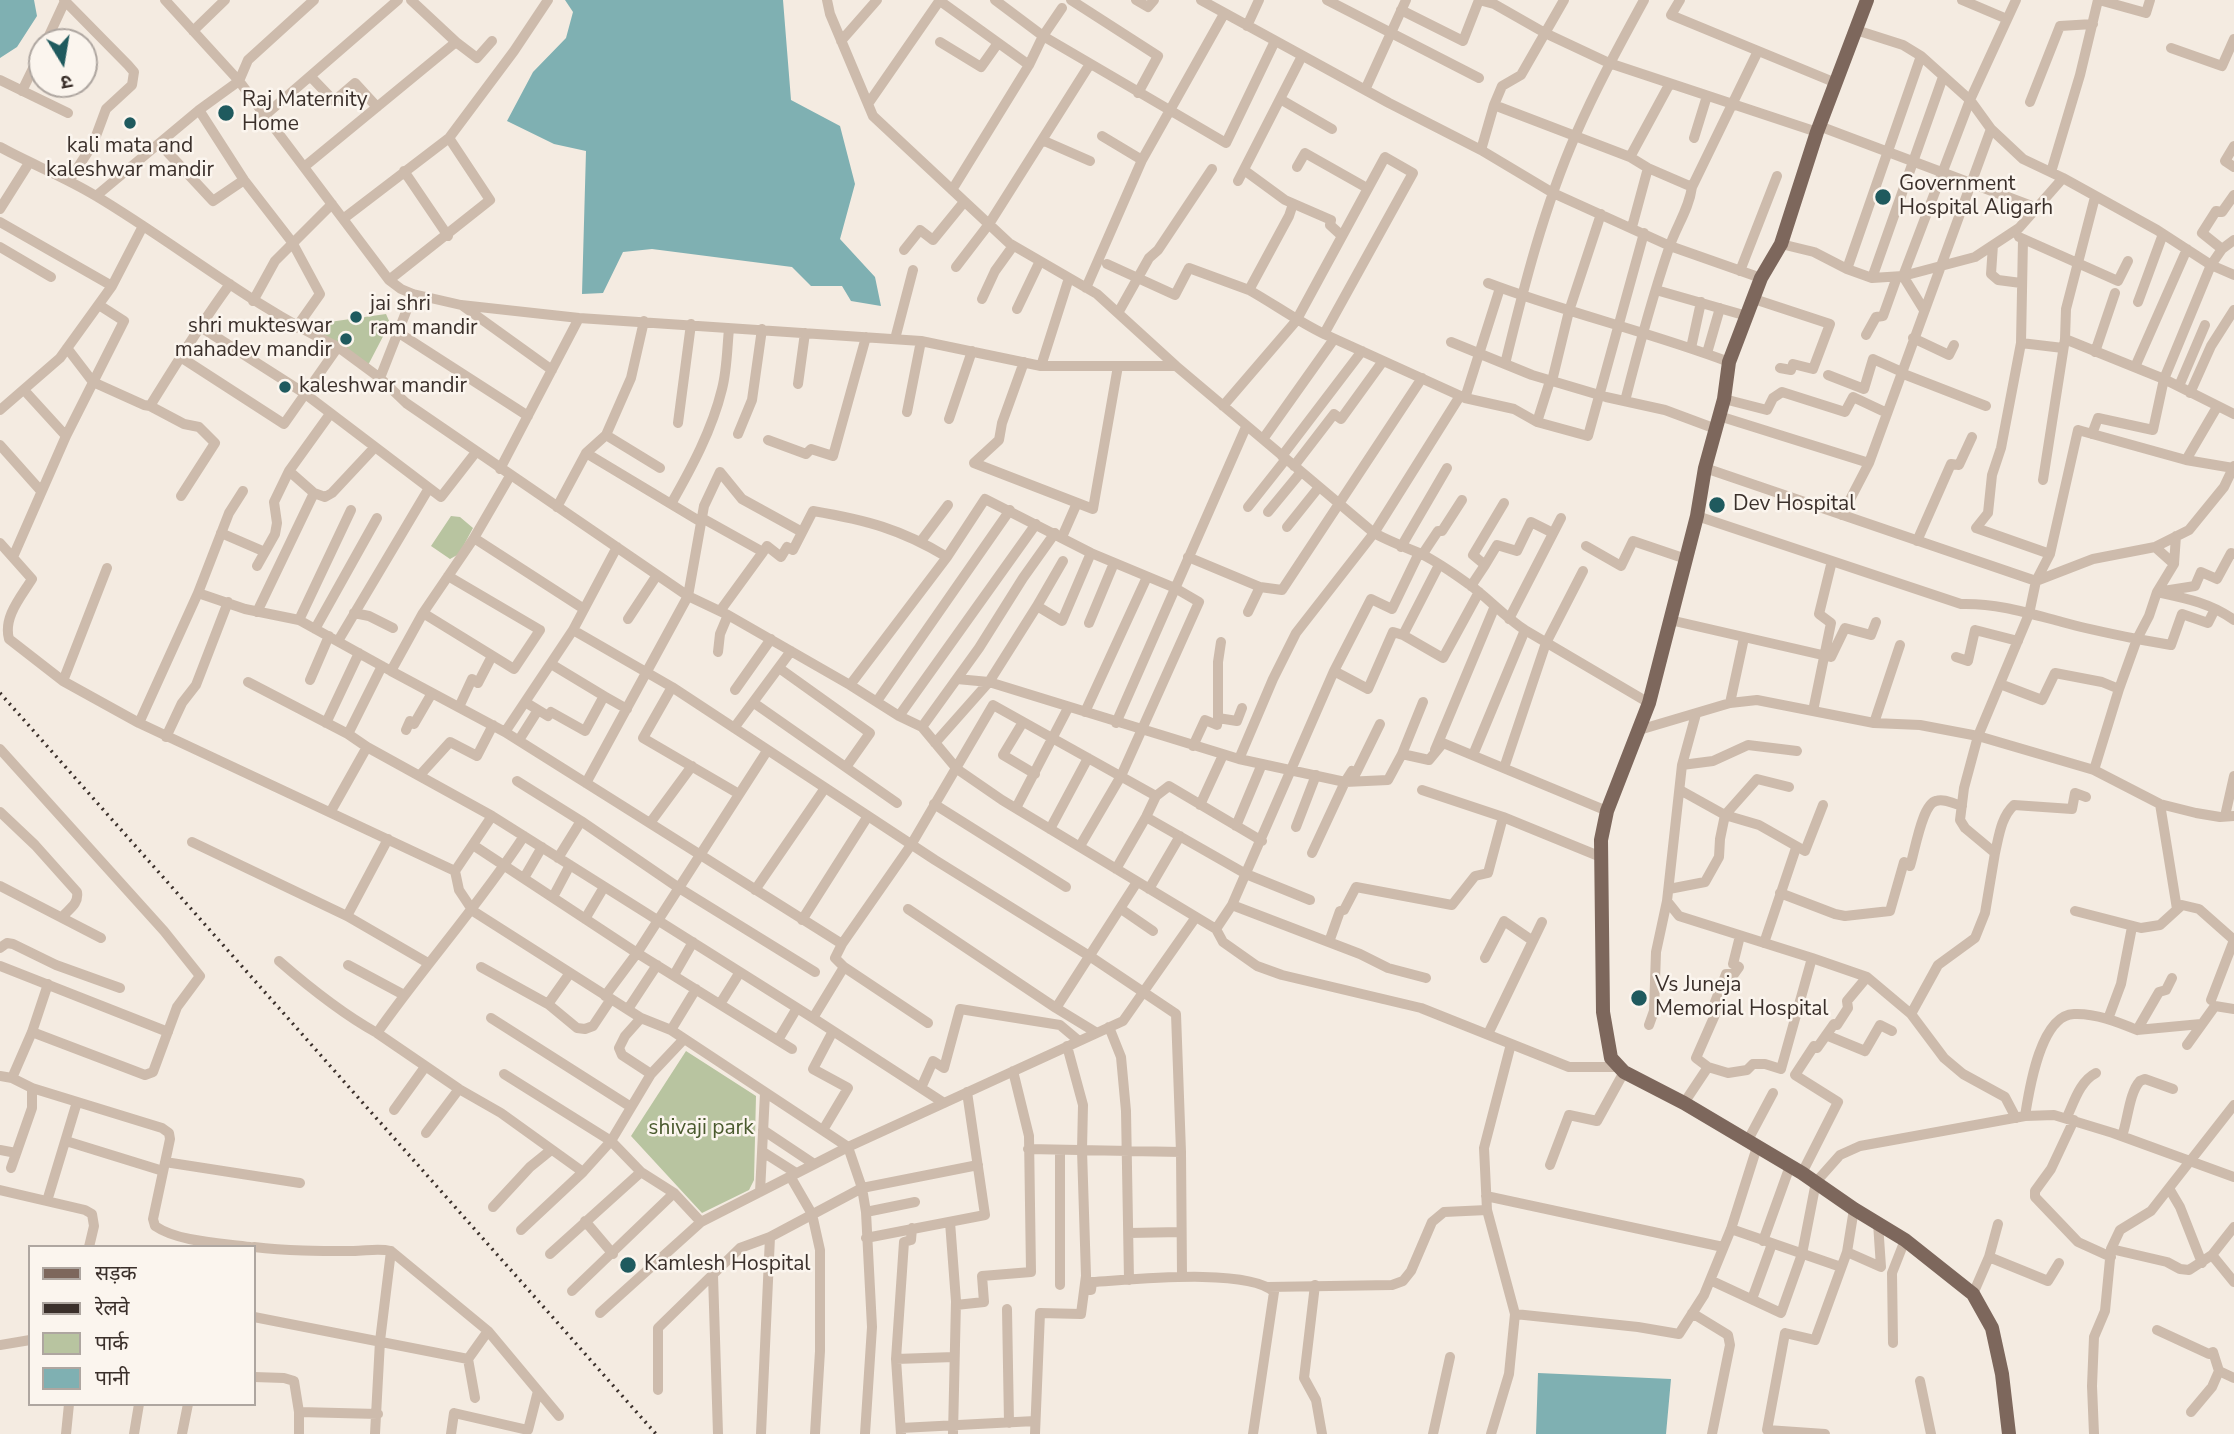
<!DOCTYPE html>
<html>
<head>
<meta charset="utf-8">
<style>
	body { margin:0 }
	#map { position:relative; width:2234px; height:1434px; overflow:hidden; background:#f4ebe1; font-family:"Nunito Sans","Noto Sans Devanagari",sans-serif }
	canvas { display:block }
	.legend { position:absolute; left:28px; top:1245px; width:228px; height:161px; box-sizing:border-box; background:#fbf5ee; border:2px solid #aea6a0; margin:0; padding:9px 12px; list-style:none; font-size:21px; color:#3b302b }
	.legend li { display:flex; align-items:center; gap:14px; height:35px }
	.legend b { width:35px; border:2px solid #aea6a0 }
	.north { position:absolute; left:28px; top:28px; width:70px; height:70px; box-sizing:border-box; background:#fbf5ee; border:2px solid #aea6a0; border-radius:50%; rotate:169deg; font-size:19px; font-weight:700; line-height:28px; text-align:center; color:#3b302b }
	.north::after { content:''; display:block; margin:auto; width:24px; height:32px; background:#1f5a5e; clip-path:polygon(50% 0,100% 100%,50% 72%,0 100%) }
</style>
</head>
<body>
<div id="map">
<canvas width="2234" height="1434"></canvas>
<ul class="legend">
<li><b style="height:9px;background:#7d675c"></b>सड़क</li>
<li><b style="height:9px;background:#3b302b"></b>रेलवे</li>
<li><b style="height:19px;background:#b8c4a0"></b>पार्क</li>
<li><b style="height:19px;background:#7fb0b2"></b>पानी</li>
</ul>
<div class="north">उ</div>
</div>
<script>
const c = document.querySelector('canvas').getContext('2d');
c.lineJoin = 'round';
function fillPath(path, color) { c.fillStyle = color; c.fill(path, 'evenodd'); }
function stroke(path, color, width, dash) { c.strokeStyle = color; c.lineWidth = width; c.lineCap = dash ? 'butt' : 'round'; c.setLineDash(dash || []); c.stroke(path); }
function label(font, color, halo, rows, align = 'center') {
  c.font = font + ' "Nunito Sans",sans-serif'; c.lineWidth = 5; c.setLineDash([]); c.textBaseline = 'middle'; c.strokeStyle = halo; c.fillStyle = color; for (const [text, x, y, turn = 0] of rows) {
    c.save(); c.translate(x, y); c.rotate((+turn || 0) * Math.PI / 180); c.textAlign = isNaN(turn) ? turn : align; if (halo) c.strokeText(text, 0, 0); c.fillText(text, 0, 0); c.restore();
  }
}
fillPath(new Path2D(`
	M386,314l4,9 -25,48 -45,-40 2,-8z
	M451,516l9,1 13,11 -14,26 -9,5 -19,-13z
	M686,1051l70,45 -2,84 -5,10 -47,23 -71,-77z`), '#b8c4a0');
fillPath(new Path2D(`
	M0,0h34l3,16 -20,31 -17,11z
	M565,0h218l8,100 49,26 15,58 -15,55 35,38 6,29 -30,-5 -9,-15h-31l-19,-19 -140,-18 -29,3 -20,41 -21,1 4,-143 -32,-7 -47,-23 26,-49 33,-34 7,-26z
	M1538,1373l133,6 -5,55h-130z`), '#7fb0b2');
stroke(new Path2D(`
	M64,0l64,65 6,7 -2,13 -26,24 -13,35 -24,37
	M165,0l74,81 150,199 12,9 12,5 48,11 118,13 342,23 120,25h135l198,167c15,8 30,14 45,20 18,8 35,21 51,32 19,14 35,32 55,45l124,73
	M411,0l45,42
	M827,0l3,14 43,102 136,127 88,51 79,72
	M995,0l48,36 183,107 49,-102
	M1071,0l87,56 -20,37
	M1136,0l12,7 6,-7
	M1201,0l188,103 92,47 72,43 117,53 91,32
	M1327,0l152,78
	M1479,0l15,4 51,29 64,30 208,69
	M1680,0l-9,15 165,68
	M1962,0l45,19
	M2099,0l47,13 4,-13
	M940,1l89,64
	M1401,10l62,31 16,-41
	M1247,26l12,-26
	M1856,30l47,15 18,11 49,44 21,29 32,30 40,19 94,52 54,35 23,10
	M193,31l32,-31
	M841,41l36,-41
	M46,42l19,-41
	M940,42l41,25 17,-24
	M2171,48l51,18 12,-27
	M311,77l23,24 21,-18 22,24
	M0,80l68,33
	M1365,90l41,-90
	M22,91l20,-41
	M1280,99l52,30
	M2030,102l30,-76 33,-2
	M868,104l72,-104
	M1494,105l136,52 18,11 44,19 66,-136
	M199,110l45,70 48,62 28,52 -24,34
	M263,117l135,-117
	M1819,126l218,82
	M1102,136l40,24 82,-146
	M1694,138l13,-42
	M1042,140l48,21
	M160,144l53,57 31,-21
	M2234,146l-9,15 9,6
	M0,147c31,17 65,30 96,49 82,49 155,110 242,151l-54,77 -102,-66
	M1481,150l13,-45 8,-19 19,-11 43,-75
	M1630,157l39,-72
	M304,167l152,-125 21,16 15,-17
	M1297,167l8,-14 62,35
	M1244,170l41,30 46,20 -1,5 12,11
	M404,171l44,65
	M2051,172l29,-97 18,-75
	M1238,181l64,-125
	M952,190l77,-125 14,-29 19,-28
	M96,196l103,-86 40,-29 9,-21 66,-60
	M0,209l29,-46
	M343,219l106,-81 65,-87 34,-51
	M0,222l112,64
	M1632,227l16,-59
	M2019,237l99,44 10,-20
	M2023,239l-2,104 -20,105 -9,27 -4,38 -12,15 74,26
	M1781,244l33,8 33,17 25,9 31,-2 72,-19 44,-29 44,-50
	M1993,245l-2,29 7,6 23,3
	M0,247l51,30
	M2222,249l12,-9
	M904,250l16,-20 13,10 31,-38
	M1107,264l68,31 14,-27 60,22 40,-74 4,-12
	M956,267l33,-43 101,-160
	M1847,269l74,-213
	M1740,271l37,-95
	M1872,278l71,-201
	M389,280l101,-80 -41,-62
	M1488,283c79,30 162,49 241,79
	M1086,288l56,-128
	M1656,290l91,26
	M413,294l-33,84 26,25 282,193 40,19 122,70 49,31 23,11 35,42 45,31 214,129 7,13 34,24 25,9 139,33 148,59h50
	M982,299l13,-28 18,-25
	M1754,299l76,25 -17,45 -20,-5 -2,6 -11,-2
	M253,301l22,-40 57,-57
	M2138,302l25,-68
	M463,306l89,64
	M1017,309l23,-48
	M1924,310l-21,-34 67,-176 46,-100
	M1118,313l31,-55 9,-8 54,-81
	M644,321l-13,57 -25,57 54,33
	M199,326l105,67 137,104 35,-45
	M399,333l129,83
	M1324,334l141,64 49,11 23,13 51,14 56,-203
	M1866,335l10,-18 7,-1 14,-39
	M1913,338l36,17 5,-10
	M895,339l18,-69
	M2065,339l99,40 70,35
	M1451,342l81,33 74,22 59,13 51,19
	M2021,343l42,5
	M338,347l42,31
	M67,348l26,34 51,23 6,1 34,18 15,3 16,16 -34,53
	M1691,348l10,-46
	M2095,352l20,-59
	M1707,353l13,-45
	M1024,362l-22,61 -3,17 -25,23 119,46 25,-143
	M1505,364c19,-78 39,-157 71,-230 20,-46 44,-90 68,-134
	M1041,366l28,-88
	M2135,367l52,-118
	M1901,373l85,33
	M1828,375l36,14 9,-30 29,13
	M1552,381l17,-70 32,-97
	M798,384l7,-51
	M2179,386l26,-61
	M24,390l42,46
	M2190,393l21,-47 23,-36
	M1465,398l35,-110
	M1724,399l43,11 6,-12 9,-6 63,20 8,-15 34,16
	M1625,401c13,-51 27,-103 44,-153 7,-21 20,-39 23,-61
	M150,406c26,-42 51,-83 80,-122
	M1223,406l73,-85 89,-164 28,16 -89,161c-27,-13 -50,-30 -75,-44
	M0,410l60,-52 52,-72 31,-60
	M907,412l14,-71
	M1719,416l150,47 122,-334
	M949,419l23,-68
	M1537,422l13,-41
	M678,423l13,-99
	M738,434l14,-34 10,-71
	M2092,434l6,-16 55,12 11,-51 47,-114 11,-16 -20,-16 14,-22 6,1 12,-17
	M1263,439l71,-100
	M768,440l38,14 5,-5 22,7 33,-119
	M0,445l41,46
	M586,453l20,-18
	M1282,456l80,-105
	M2186,460l47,8
	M1294,466l40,-52 7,5 42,-58
	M1705,468l331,113 57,-22 62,-12 34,-17 35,-43 10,-21
	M500,469l79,-151
	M289,471l41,-57
	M2043,480l22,-141 1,-30 29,-112
	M671,504c21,-37 41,-74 51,-115 5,-19 5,-40 7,-60
	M557,507l29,-54 115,69
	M1248,507l38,-48
	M1268,512l33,-40
	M1842,515l27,-52
	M1697,516l264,88c36,-1 67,9 101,18 25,7 50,12 75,17l12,-23 8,-24 38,-6 6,-14 16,7 14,-26 3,1
	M702,518l61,34 4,-6 14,11 6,-10 6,3 20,-39c53,9 88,18 134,46
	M1287,527l32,-40
	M221,533l44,19
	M1062,537l15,-34
	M474,538l36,-62
	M921,541l27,-36
	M1917,541l34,-77 8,1 13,-28
	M0,543l32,36c-11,18 -29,38 -23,60l54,42 76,42 316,148 4,19 14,21 168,107 30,12 177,117 14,41 4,24 6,115 -7,107
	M1586,546l35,20 12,-25 53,18
	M1401,547l46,-79
	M2155,547l19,17 -17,28c28,6 54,11 77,28
	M1422,555l16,-24h4l20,-31
	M13,557l53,-121 58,-115 -25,-16
	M1188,557l72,30
	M2174,564l2,-28
	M1485,565l12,-20 20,6 14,-29 22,11
	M257,566l18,-32 2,-11 -3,-21 15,-31 25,22 11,4 7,-4 43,-46
	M1471,586l14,-21 -12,-10 31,-52
	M198,593l47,16 54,11 92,51 32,-58 51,-75 110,71
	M1037,606l26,-45
	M720,611l43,-59
	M257,612l57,-119
	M1248,612l12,-25 22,3 140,-212
	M354,613l15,3 24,12
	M423,613l91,56 26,-39 -92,-54
	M628,619l29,-44
	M1509,619l52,-101
	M299,620l52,-110
	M1670,620l161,37 14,-29 26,7 5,-13
	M1089,623l25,-60
	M315,629l62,-111
	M573,630l44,-83
	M1403,635l40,23 36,-66
	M338,641l91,-153
	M718,652l2,-18 8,-19
	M1956,657l12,4 7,-31 43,11
	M551,664l53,32
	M779,668l91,65 -24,34
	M391,671l114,61 337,212 69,-99 82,-140 163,91
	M1334,671l34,18 25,-57 10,3 36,-70
	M957,679l32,3 250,77 106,23 43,-2 14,-26 27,6 14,-17 164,68
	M310,680l19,-44
	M63,681l44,-113
	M248,682l100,52 19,13 125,69 321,202 131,85
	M2000,684l42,16 13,-27 47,9 17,7
	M850,685l97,-128 38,-58 106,54 84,35 24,14 -78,174 -41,70
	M672,687l-29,51 96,56
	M735,690l36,-51
	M877,701l133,-191
	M525,702l23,14 3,-4 34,19 19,-35 23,13
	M754,703l143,100
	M1730,703l14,-65
	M459,707l13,-28 6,4 14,-27
	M1813,711l18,-88 -12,-9 13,-53
	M1085,712l62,-135
	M1696,714l-14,51 -15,136 12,15 133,42 55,19 44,37 33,44 19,16 42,23 11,21
	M899,716l137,-192
	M1218,718v-56l3,-20
	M1023,722l-20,33 32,19
	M139,723l59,-130 31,-80 14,-22
	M326,723l33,-70
	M1116,723l130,-296
	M1874,723l26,-78
	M922,727l57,-79 44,-70 32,-45
	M734,728l57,-77
	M406,730l4,-9 4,3 18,-31
	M1639,730l91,-27 27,-3 117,23 46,2 58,11 116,34 66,34 36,9 24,4 14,-1
	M505,732l68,-102 99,57 263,173 156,97 85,57 5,138 1,124
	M348,734l34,-68
	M166,737l16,-34 14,-18 32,-83
	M519,740l19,-30
	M935,743l54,-61 48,-76 25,15 29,-68
	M1193,746l12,-26 12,5 1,-7 19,3 5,-13
	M0,749l164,182 36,45 -23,31 -24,65 -8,3 -113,-43
	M1435,750l60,-144
	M1402,754l21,-52
	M1473,755l52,-125
	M1239,759l34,-80 23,-46 78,-100 86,-137
	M1682,765l31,-4 35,-16 49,6
	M1504,768l42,-125 37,-72
	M2094,770l25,-81 18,-50 34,6 11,-31 26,9 7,-14
	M420,775l30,-33 27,14 16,-31
	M517,781l64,40
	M586,783l102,-187 16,-90 16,-34 22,27 60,33
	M1422,790l81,27
	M1680,790l45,25 34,10 46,26 18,-46
	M934,804l132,83
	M2160,804l17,105
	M1200,805l23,-50
	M1016,808l52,-100
	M331,811l36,-64
	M0,812l35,33 42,47c2,12 -8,17 -15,25
	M2225,816l9,-40
	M1146,817l100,57 64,26
	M650,823l42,-57
	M1236,826l26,-62
	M1296,827l20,-52
	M1050,829l38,-71
	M524,836c-45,69 -100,130 -147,197l82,56 42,24 82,59
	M192,842l155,74 81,47
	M473,845l164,108 155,96
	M1312,853l33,-71 7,-11 4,2 24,-49
	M1995,853c4,-17 6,-36 19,-48l58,4 3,-16 11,4
	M558,858l23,-37 98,67 136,84
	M1116,869l30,-52 10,-21 13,-10 93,55
	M455,871l37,-55
	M524,878l18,-31
	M0,886l101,52
	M1149,889l31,-53
	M1669,889l36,-7 14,-25 1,-18 5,-24 32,-36 32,8
	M755,890l70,-102
	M1780,893l55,21 10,2 45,-5 14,-49 6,4c5,-15 12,-62 26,-65 8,-3 18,3 26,5
	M553,897l17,-32
	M1232,905l102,-234 37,-72 21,10 27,-56
	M908,909l148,99 41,25
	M1121,909l32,22
	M2075,911l66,17 19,-3 22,-20 17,4 35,31
	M347,916l41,-77
	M585,919l19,-32
	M802,920l66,-104
	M1216,929l16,-24 128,49 28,14 38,10
	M1329,942l11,-31 4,-1 12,-23 96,18 23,-29 13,-3 15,-56 98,40
	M1764,943l32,-95
	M842,944l-7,14 9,9
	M0,948l7,-5 6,1 43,21 64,23
	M1485,958l19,-37 29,20
	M279,961c31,27 62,52 98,72
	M348,965l56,30
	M0,966l168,66
	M481,967l67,37 29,24 8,1 8,-3 18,-27
	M674,975l19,-33
	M605,996l32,-43 130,-202
	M2211,1000l23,-60
	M548,1004l22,-31
	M720,1004l20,-32
	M1056,1008l81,-126
	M628,1009l29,-44
	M1911,1014l27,-49 37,-27 10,-25 10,-60 -30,-25 -5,-8 4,-32 14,-52 51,-122 7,-33 14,-27 28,-124 108,30 31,-53
	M491,1018l140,89
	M641,1018l-16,18 -6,12 3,7 29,19
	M813,1018l31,-51 84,56
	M2108,1019l13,-35 11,-57
	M1649,1025l5,-14 2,-59 11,-51
	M1109,1027l12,30 5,54 3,169
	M671,1030l25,-41
	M2137,1030l64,-6
	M1488,1034l54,-112
	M1826,1035l39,16 15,-26 12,6
	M684,1039l-33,35 -40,67 30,31 33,21 27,29 147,-75 275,-126 73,-104
	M778,1040l19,-32
	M1511,1044l-27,104 3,62 28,104
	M2187,1045l28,-39 19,3
	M1708,1067l20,6 19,-3 6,-6h12l16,5 31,-111
	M504,1074l107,67 -28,31 -62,58
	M0,1076l12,2 20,-46 16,-48
	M12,1078l20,10 130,40 7,5 1,6 -17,80 2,7c23,16 67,17 95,21
	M921,1088l12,-27 11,7 16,-59 100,16 19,16
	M1684,1103l24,-36 -12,-9 22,-50 -3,-6 11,-28h8l5,-7 -6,-3 7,-28
	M394,1110l31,-43
	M2025,1116c4,-25 15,-101 49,-102 21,-1 44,8 63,16l22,-38 7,-2 6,-12
	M2067,1117c7,-15 13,-36 29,-44
	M2074,1120l-23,49 -16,22v6l43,45 33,15
	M763,1130l51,34
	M823,1130l25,-42 -35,-19 20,-38
	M426,1133l33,-44
	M2122,1136c6,-16 7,-43 18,-55l5,-2 28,10
	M1748,1140l25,-47
	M66,1141l97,30
	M1028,1149l153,3
	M0,1150l16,3
	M1060,1150v135
	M763,1152l33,21
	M165,1162l135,21
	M1550,1165l19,-50 28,6 27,-49
	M11,1168l21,-60v-20
	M1802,1173l36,-71 -43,-27 19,-29 3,2 17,-24 3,1 11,-17 -1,-7 20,-24
	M790,1176l22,38 8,36v101l-5,83
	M0,1190l85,20 7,4 2,12 -5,21
	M2170,1190l10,17 22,56
	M760,1192l5,-99
	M1486,1196l237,51
	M47,1201l30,-99
	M493,1207l37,-40 21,-17
	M866,1212l49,-10
	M585,1221l28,33
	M950,1222l6,79 -3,133
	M1731,1229l110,38
	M1129,1233l52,-1
	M866,1238l119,-23 -18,-123
	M1763,1241l27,-75
	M254,1247c33,4 65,4 99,4 13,0 25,-3 38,0l97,80 71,85
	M2111,1249l56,13 13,7 9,1 23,-15 22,-28
	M1847,1252l34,15 -3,-44
	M550,1254l91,-82
	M2212,1255l22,27
	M1989,1257l59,24 11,-18
	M713,1275l5,159
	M1710,1280l71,33 21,-59 14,-72 24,-27 20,-9 165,-30 29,-1 59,18 121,44
	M1315,1285l-11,93 12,22 6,34
	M1268,1287l124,-2 11,-4 8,-10 21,-49 12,-10 43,-2
	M1087,1290h4l1,-8c37,-2 156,-15 182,10l-21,142
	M572,1291l102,-98
	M1973,1294l16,-37 9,-33
	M1752,1299l20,-55
	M956,1305l28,-3 -2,-26 49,-4 -2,-136 -16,-65
	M1007,1309l2,114
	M600,1313l101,-91
	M1692,1313l36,22 2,10 -18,89
	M254,1317l214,42
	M2157,1330l52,24 4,-2 6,19
	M1893,1343l-1,-70 13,-33
	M0,1345l30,-5
	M896,1359l58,-2
	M254,1377l30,1 10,3 5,31v22
	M1920,1381l11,53
	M658,1390v-62l82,-80 30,-11 92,-49 116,-23
	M475,1398l-7,-39 20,-28
	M299,1412l79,2
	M2191,1412l21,-25 7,-16 15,7
	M901,1428l134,-7
	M66,1434l3,-30
	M134,1434l5,-30
	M182,1434l6,-30
	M375,1434l5,-93 11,-90
	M451,1434l3,-21 74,17 10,-39
	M761,1434l9,-197
	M901,1434l-5,-75 8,-117 7,-2 1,-12
	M1035,1434l5,-121 41,1 5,-38 -4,-126 1,-45 -16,-59
	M1433,1434l17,-77
	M1491,1434l18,-60 6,-60 123,13 41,7 25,-39 27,-66 26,-82
	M1825,1434l-58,-4 18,-97 30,7 32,-88 7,-43
	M2094,1434l-2,-48 2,-49 11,-26 6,-62 9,-19 31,-19 83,-106`), '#cdbbac', 10);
stroke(new Path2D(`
	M1867,0l-50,132 -36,112 -20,34 -32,84 -5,37 -19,69 -8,48 -48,187 -42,108 -6,29 2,172 8,46 13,14 60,31 118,70 52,36 51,31 68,54 19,34 10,46 7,60`), '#7d675c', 14);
stroke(new Path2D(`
	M0,693l656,741`), '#3b302b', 3.5, [2, 5]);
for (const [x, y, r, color] of [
	[226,113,9,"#1f5a5e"],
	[130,123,7,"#1f5a5e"],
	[1883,197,9,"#1f5a5e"],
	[356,317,7,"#1f5a5e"],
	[346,339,7,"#1f5a5e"],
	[285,387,7,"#1f5a5e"],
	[1717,505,9,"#1f5a5e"],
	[1639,998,9,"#1f5a5e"],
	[628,1265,9,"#1f5a5e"]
]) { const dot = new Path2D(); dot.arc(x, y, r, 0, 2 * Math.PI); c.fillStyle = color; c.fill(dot); stroke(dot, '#fbf5ee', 2.5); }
label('21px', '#3b302b', '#fbf5ee', [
	["Raj Maternity",242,101],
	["Home",242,125],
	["kali mata and",130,147,"center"],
	["kaleshwar mandir",130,171,"center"],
	["Government",1899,185],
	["Hospital Aligarh",1899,209],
	["jai shri",370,305],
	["ram mandir",370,329],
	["shri mukteswar",332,327,"right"],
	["mahadev mandir",332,351,"right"],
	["kaleshwar mandir",299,387],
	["Dev Hospital",1733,505],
	["Vs Juneja",1655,986],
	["Memorial Hospital",1655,1010],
	["Kamlesh Hospital",644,1265]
], 'left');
label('21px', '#4a5a2e', '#fbf5ee', [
	["shivaji park",701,1129]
]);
</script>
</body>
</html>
